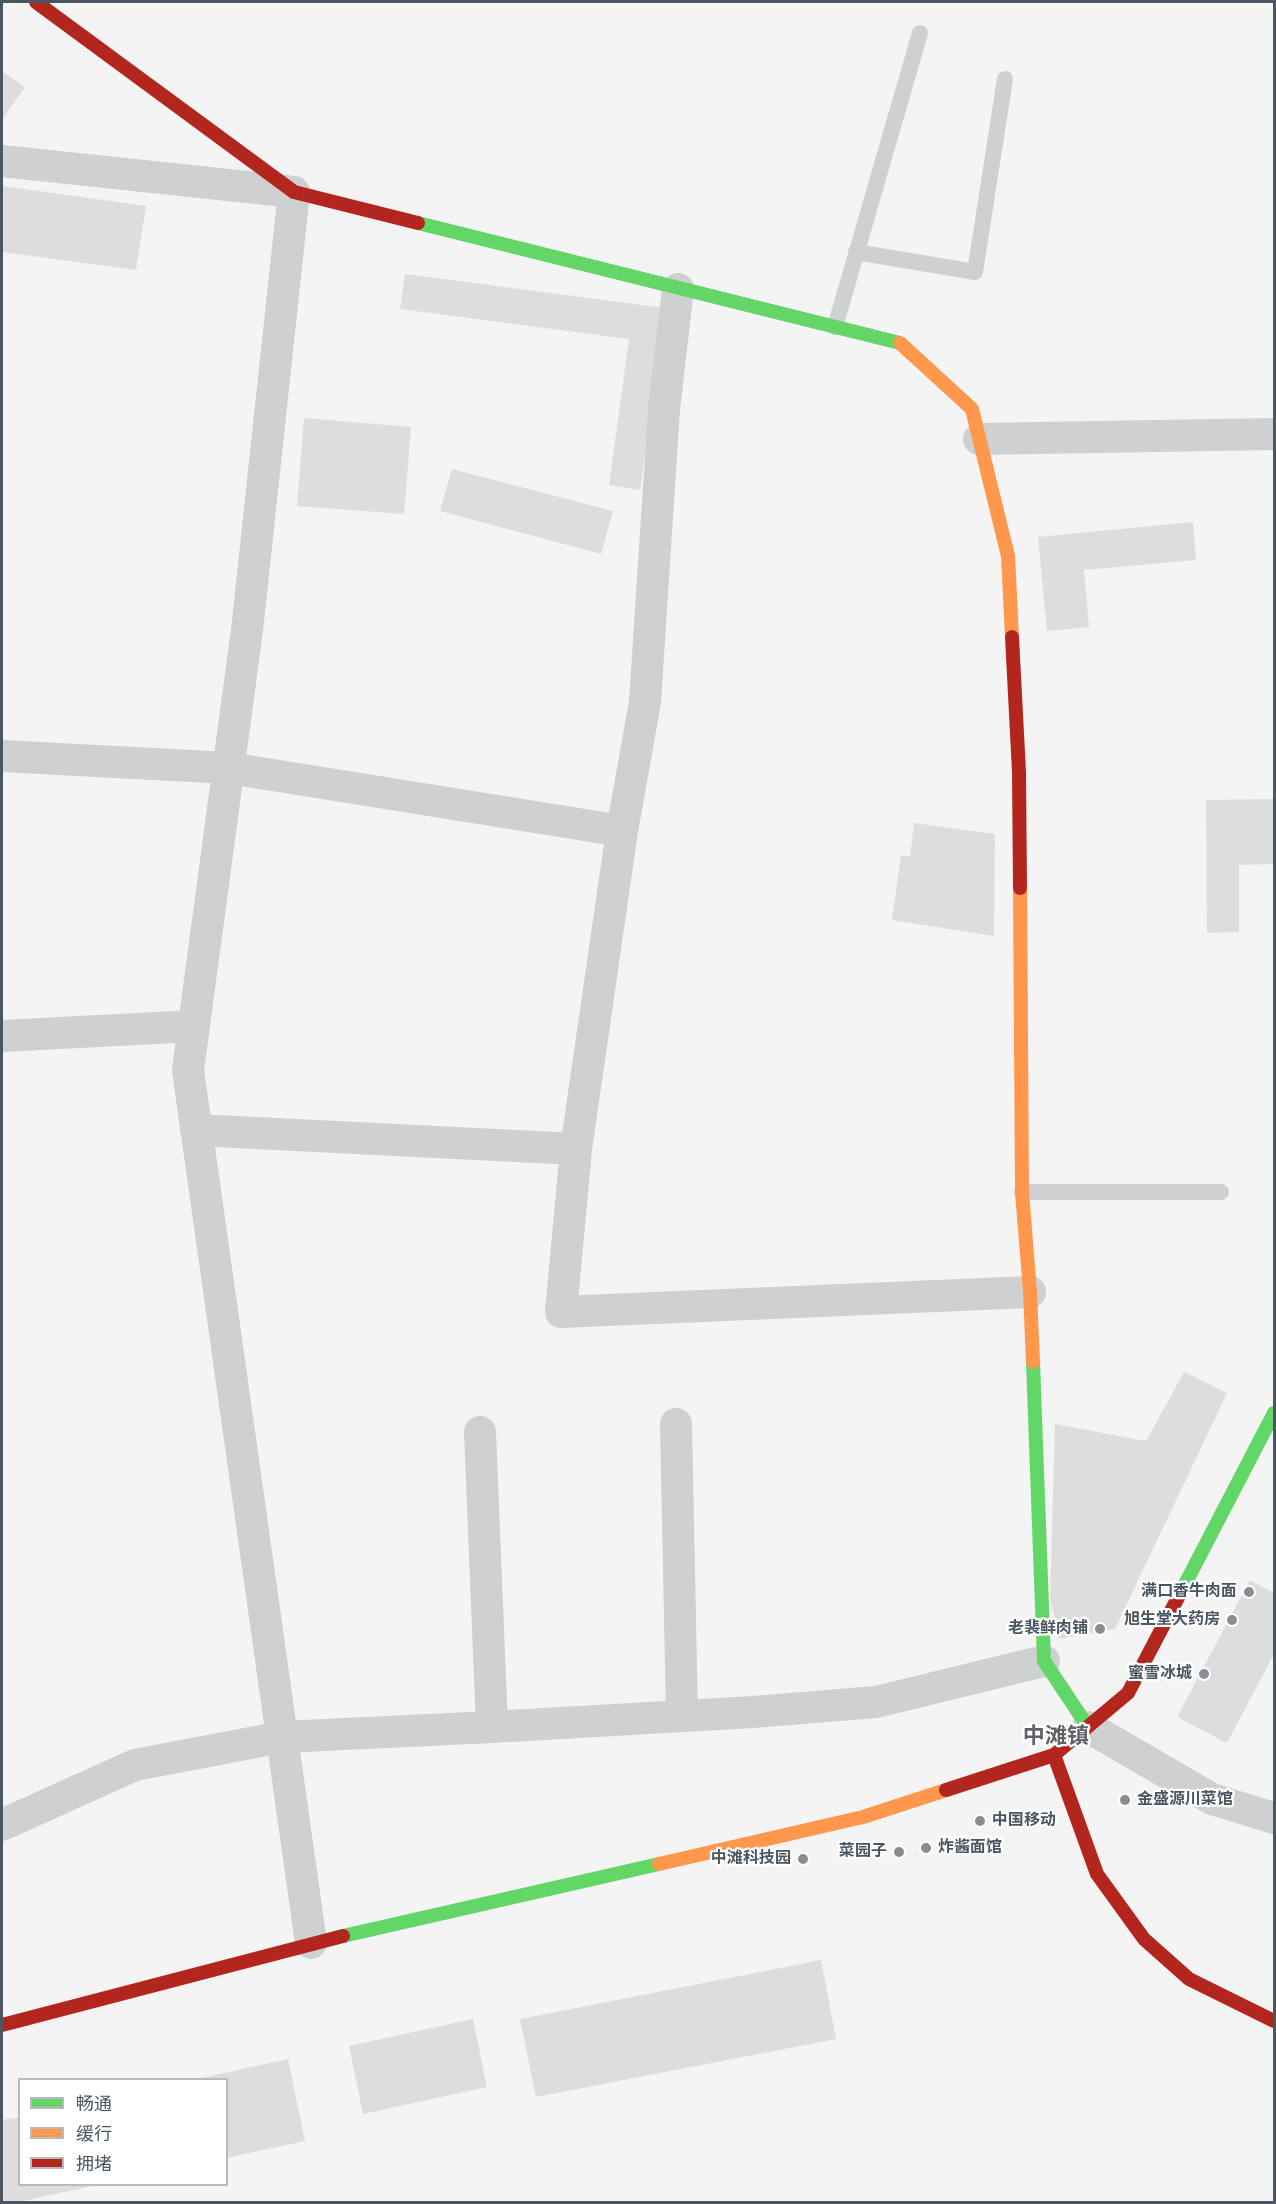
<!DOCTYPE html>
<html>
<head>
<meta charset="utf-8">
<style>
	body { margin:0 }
	#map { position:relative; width:1276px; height:2204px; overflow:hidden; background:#f4f4f4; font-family:Poppins,"Noto Sans SC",sans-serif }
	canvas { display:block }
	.frame { position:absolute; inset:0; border:3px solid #4a5661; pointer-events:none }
	.legend { position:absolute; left:18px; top:2078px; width:210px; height:108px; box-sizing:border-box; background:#fff; border:2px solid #b7bbc0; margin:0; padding:8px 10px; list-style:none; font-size:18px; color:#4a5661 }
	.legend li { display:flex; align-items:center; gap:12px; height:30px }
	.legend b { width:30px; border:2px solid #b7bbc0 }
</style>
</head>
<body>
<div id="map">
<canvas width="1276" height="2204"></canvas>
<div class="frame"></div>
<ul class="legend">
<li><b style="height:8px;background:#63d668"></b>畅通</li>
<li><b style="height:8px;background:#ff974d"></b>缓行</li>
<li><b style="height:8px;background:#b3261e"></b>拥堵</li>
</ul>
</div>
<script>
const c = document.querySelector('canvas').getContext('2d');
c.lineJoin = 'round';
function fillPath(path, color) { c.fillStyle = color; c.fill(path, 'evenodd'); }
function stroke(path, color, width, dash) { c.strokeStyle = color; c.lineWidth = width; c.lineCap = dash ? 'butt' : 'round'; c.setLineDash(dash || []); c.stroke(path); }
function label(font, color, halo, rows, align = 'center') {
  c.font = font + ' Poppins,"Noto Sans SC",sans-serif'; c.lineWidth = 4.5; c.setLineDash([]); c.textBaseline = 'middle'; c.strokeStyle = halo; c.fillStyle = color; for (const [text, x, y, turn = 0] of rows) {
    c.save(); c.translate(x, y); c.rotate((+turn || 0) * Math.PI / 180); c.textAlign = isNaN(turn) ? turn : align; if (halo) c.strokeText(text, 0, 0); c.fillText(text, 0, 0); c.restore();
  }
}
fillPath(new Path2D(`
	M2,71l23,16 -23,33z
	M2,186l144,20 -10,64 -134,-18z
	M405,274l260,34 -25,182 -31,-5 20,-146 -229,-30z
	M304,418l107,9 -7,87 -107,-8z
	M452,469l161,42 -12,43 -161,-43z
	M1193,522l3,38 -112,10 5,57 -42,4 -9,-94z
	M1274,799v65l-35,1v67l-32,1 -1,-133z
	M914,823l81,11 -1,102 -102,-16 9,-65 9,2z
	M1184,1372l43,21 -112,236 -56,10 -9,-42 5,-173 91,17z
	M1250,1580l24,13v61l-47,89 -50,-26z
	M821,1960l15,79 -300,58 -16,-78z
	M473,2019l14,68 -124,27 -14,-68z
	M288,2059l17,82 -79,17v-78l-30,-1z
	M20,2117v67l77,1 -79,17h-16v-82z`), '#ddddde');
stroke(new Path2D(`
	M856,252l119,20 30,-193
	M835,327l85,-294
	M1022,1192h199`), '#ced0d2', 16);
stroke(new Path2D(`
	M2,161l292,31 -47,438 -59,440 123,873
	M678,289l-14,120 -19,293 -23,129 -46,318 -15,163 469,-20
	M979,439l295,-5
	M2,756l227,12 393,63
	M2,1036l192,-10
	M196,1130l380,19
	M676,1424l6,292
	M480,1432l12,295
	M1088,1727l124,72 62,19
	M2,1825l133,-60 147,-28 210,-10 261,-15 123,-10 168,-41`), '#ced0d2', 32);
stroke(new Path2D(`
	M418,223l482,120
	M1033,1362l11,299 44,66
	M1183,1588l91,-175
	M343,1936l316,-72`), '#63d668', 14);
stroke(new Path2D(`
	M900,343l72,66 36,147 4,81
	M1020,888l2,304 8,100 3,70
	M659,1864l204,-47 83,-27`), '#ff974d', 14);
stroke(new Path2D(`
	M36,2l258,190 124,31
	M1012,637l7,135 1,116
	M1054,1755l43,119 47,65 45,40 85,42
	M946,1790l108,-35 74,-62 55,-105
	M2,2025l341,-89`), '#b3261e', 14);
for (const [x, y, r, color] of [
	[1249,1592,6,"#868d94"],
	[1232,1620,6,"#868d94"],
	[1100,1629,6,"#868d94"],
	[1204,1674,6,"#868d94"],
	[1125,1800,6,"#868d94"],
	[980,1821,6,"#868d94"],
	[926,1848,6,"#868d94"],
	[899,1852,6,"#868d94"],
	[803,1859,6,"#868d94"]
]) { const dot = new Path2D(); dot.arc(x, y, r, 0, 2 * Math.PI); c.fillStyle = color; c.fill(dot); stroke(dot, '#fff', 2); }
label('bold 16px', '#4a5661', '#fff', [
	["满口香牛肉面",1237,1592],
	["旭生堂大药房",1220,1620],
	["老裴鲜肉铺",1088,1629],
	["蜜雪冰城",1192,1674],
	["金盛源川菜馆",1137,1800,"left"],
	["中国移动",992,1821,"left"],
	["炸酱面馆",938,1848,"left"],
	["菜园子",887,1852],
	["中滩科技园",791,1859]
], 'right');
label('bold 22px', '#5f6368', '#fff', [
	["中滩镇",1056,1737]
]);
</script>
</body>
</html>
